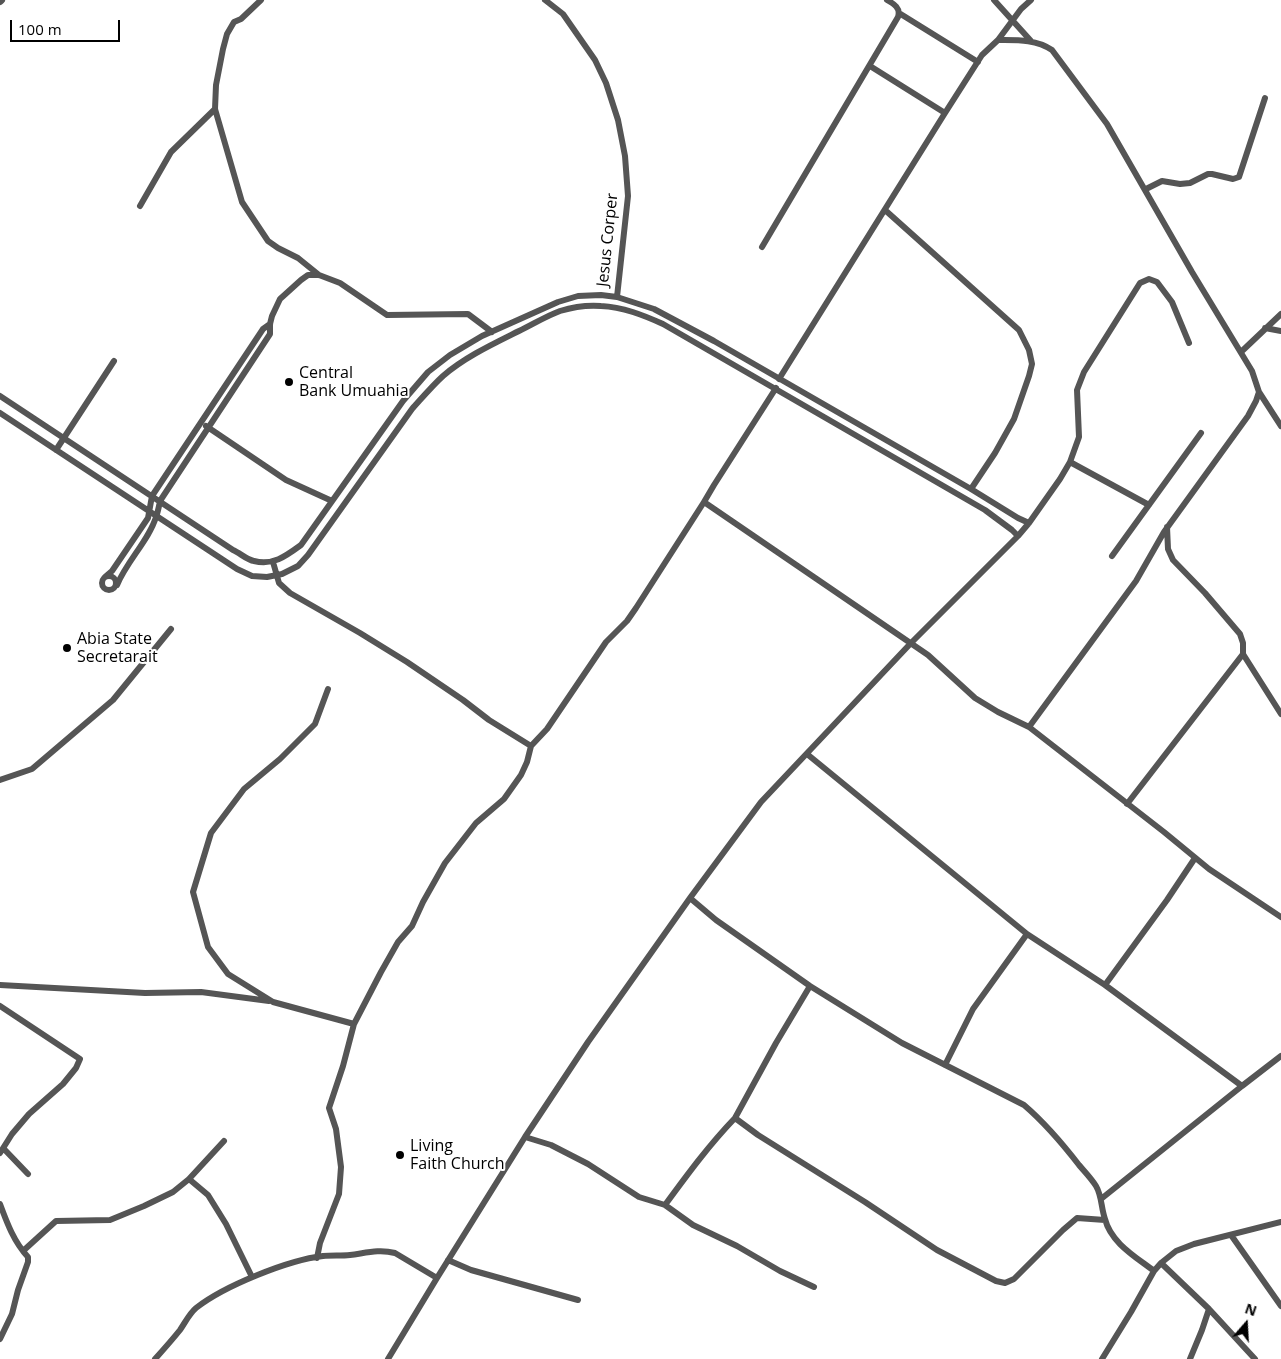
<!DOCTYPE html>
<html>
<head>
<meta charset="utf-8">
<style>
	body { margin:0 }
	#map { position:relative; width:1281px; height:1359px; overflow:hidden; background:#fff; font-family:"Open Sans",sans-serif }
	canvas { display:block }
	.north { position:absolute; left:1221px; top:1299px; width:50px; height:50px; -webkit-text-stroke:4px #fff; paint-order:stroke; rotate:19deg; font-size:14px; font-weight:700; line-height:20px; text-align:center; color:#000 }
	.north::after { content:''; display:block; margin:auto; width:18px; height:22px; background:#000; clip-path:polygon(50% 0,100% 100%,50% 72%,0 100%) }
	.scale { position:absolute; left:10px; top:20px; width:110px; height:22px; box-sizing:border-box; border:2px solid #000; border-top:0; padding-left:6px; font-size:15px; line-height:18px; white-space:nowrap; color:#000; -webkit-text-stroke:4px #fff; paint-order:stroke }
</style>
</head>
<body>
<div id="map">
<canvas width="1281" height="1359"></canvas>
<div class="north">N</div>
<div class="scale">100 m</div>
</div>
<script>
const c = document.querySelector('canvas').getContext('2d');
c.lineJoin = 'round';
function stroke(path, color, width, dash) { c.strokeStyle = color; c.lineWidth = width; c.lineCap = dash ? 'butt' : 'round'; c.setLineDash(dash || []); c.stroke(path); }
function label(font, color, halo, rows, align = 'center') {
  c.font = font + ' "Open Sans",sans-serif'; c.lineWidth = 4; c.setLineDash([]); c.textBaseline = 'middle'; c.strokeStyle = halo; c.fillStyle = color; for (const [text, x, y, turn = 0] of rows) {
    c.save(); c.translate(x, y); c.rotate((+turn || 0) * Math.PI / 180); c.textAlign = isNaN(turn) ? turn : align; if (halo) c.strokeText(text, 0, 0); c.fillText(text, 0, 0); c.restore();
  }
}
stroke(new Path2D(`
	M261,0l-20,19 -7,3 -7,12 -4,15 -7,36 -1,24 27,93 26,39 10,7 20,10 21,17
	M545,0l18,14 32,46 11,23 12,37 7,36 3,40 -11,101
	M994,0l37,41
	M899,13l79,49
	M998,40l23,-31 10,-9
	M870,66l75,47
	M1146,189l16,-8 18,3 10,-1 18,-9h4l21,5 6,-2 26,-79
	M140,206l31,-54 44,-43
	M885,210l134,120 10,20 3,14 -3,12 -15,43 -19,34 -24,36
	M762,247l136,-230c3,-9 -4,-13 -11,-17
	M1265,328l16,3
	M1241,352l40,-38
	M779,379l166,-266 37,-58 16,-15c19,0 38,-1 54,10l55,74 85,148 60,99 7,21 -3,9 -8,15 -84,116 -28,49 -107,146
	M776,388l-62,97 -10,17 224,153 47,43 23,14 31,15 135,105 45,37 72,48
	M1259,392l22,34
	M0,396l233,154c7,3 14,10 21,11 19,5 32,-5 47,-16l102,-144 25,-29 22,-17 32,-19 76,-34 20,-6 23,-1 16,2 37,12 60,32 257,148 47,29 11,5
	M0,413l237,156 15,7 15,1 15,-3 16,-8 10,-11 104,-146c10,-11 20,-23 31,-33 22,-19 50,-32 76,-45 13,-6 27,-15 41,-20 13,-4 28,-6 41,-5 22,1 42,9 62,18l322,186 27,20 6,6
	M206,426l80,54 46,21
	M56,450l58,-89
	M1070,462l79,43
	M1112,556l89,-123
	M273,562l6,21 11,10 70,40 47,29 56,38 26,20 42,26
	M102 583a7 7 0 1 1 14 0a7 7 0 1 1-14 0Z
	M105,577l7,-6 36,-53 4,-22 111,-167 7,-5
	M117,585c10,-24 32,-45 39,-68 2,-5 3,-11 4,-16l110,-167v-10l2,-8 8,-17 21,-19 7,-5h11l21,8 47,32 81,-1 24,18
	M1243,654l38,60
	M328,689l-13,35 -35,35 -36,30 -33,44 -18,59 15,55 20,27 45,28 81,22 27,-52 17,-30 14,-16 11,-24 22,-39 31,-40 28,-24 17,-24 6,-13 4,-16 16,-17 59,-87 21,-21 9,-13 68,-106
	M807,754l220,180 -54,75 -28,56
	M0,780l32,-11 81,-69 58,-71
	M1127,804l116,-150v-11l-3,-9 -35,-41 -32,-33 -5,-11 -1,-22
	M690,898l26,22 94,66 92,57 122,62c21,18 38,38 55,60 5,6 12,13 17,21 6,10 5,22 9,33 6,24 31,38 49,52
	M1027,934l78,51 137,101 -141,113
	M0,985l145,8 56,-1 68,9
	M1105,985l62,-85 28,-42
	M810,986l-34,57 -41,75 23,17 107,67 72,48 59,31 9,2 9,-4 49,-49 14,-12 28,2
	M0,1006l80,53 -4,9 -13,16 -34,30 -17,20 -12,19
	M1242,1086l39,-30
	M525,1137l26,8 37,19 51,33 26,8 28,20 44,21 43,25 34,16
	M4,1149l24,25
	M189,1179l19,16 18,29 26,53
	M0,1204c7,19 14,38 28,53v5l-10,28 -6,24 -12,25
	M665,1205c22,-30 44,-60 70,-87
	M1231,1235l50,71
	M23,1251l33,-30 54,-1 34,-14 29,-14 16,-13 35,-38
	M317,1258l3,-15 19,-49 2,-27 -5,-38 -7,-21 14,-42 11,-42
	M448,1260l23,10 107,30
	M1161,1263l48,46 46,50
	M155,1359c9,-10 17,-19 25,-29 5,-7 9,-16 16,-22 28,-22 92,-48 127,-52 9,-1 18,0 27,-1 16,-2 29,-6 45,-2l42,25
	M388,1359l49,-81 88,-141 63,-95 102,-144 71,-96 150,-159 107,-107 11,-13 31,-44 10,-17 9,-25 -2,-47 7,-18 56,-89 9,-4 8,3 15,20 17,41
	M1102,1359l29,-47 23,-41 7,-8 15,-12 18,-7 87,-22
	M1190,1359l12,-29 7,-21`), '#555', 6);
stroke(new Path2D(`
	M0,1l1,-1`), '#555', 8);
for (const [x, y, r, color] of [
	[289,382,5,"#000"],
	[67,648,5,"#000"],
	[400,1155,5,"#000"]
]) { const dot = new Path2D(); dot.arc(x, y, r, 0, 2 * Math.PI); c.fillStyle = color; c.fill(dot); stroke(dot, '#fff', 2); }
label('16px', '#000', '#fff', [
	["Jesus Corper",608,240,-84]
]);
label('16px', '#000', '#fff', [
	["Central",299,373],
	["Bank Umuahia",299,391],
	["Abia State",77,639],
	["Secretarait",77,657],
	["Living",410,1146],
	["Faith Church",410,1164]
], 'left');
</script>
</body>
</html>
